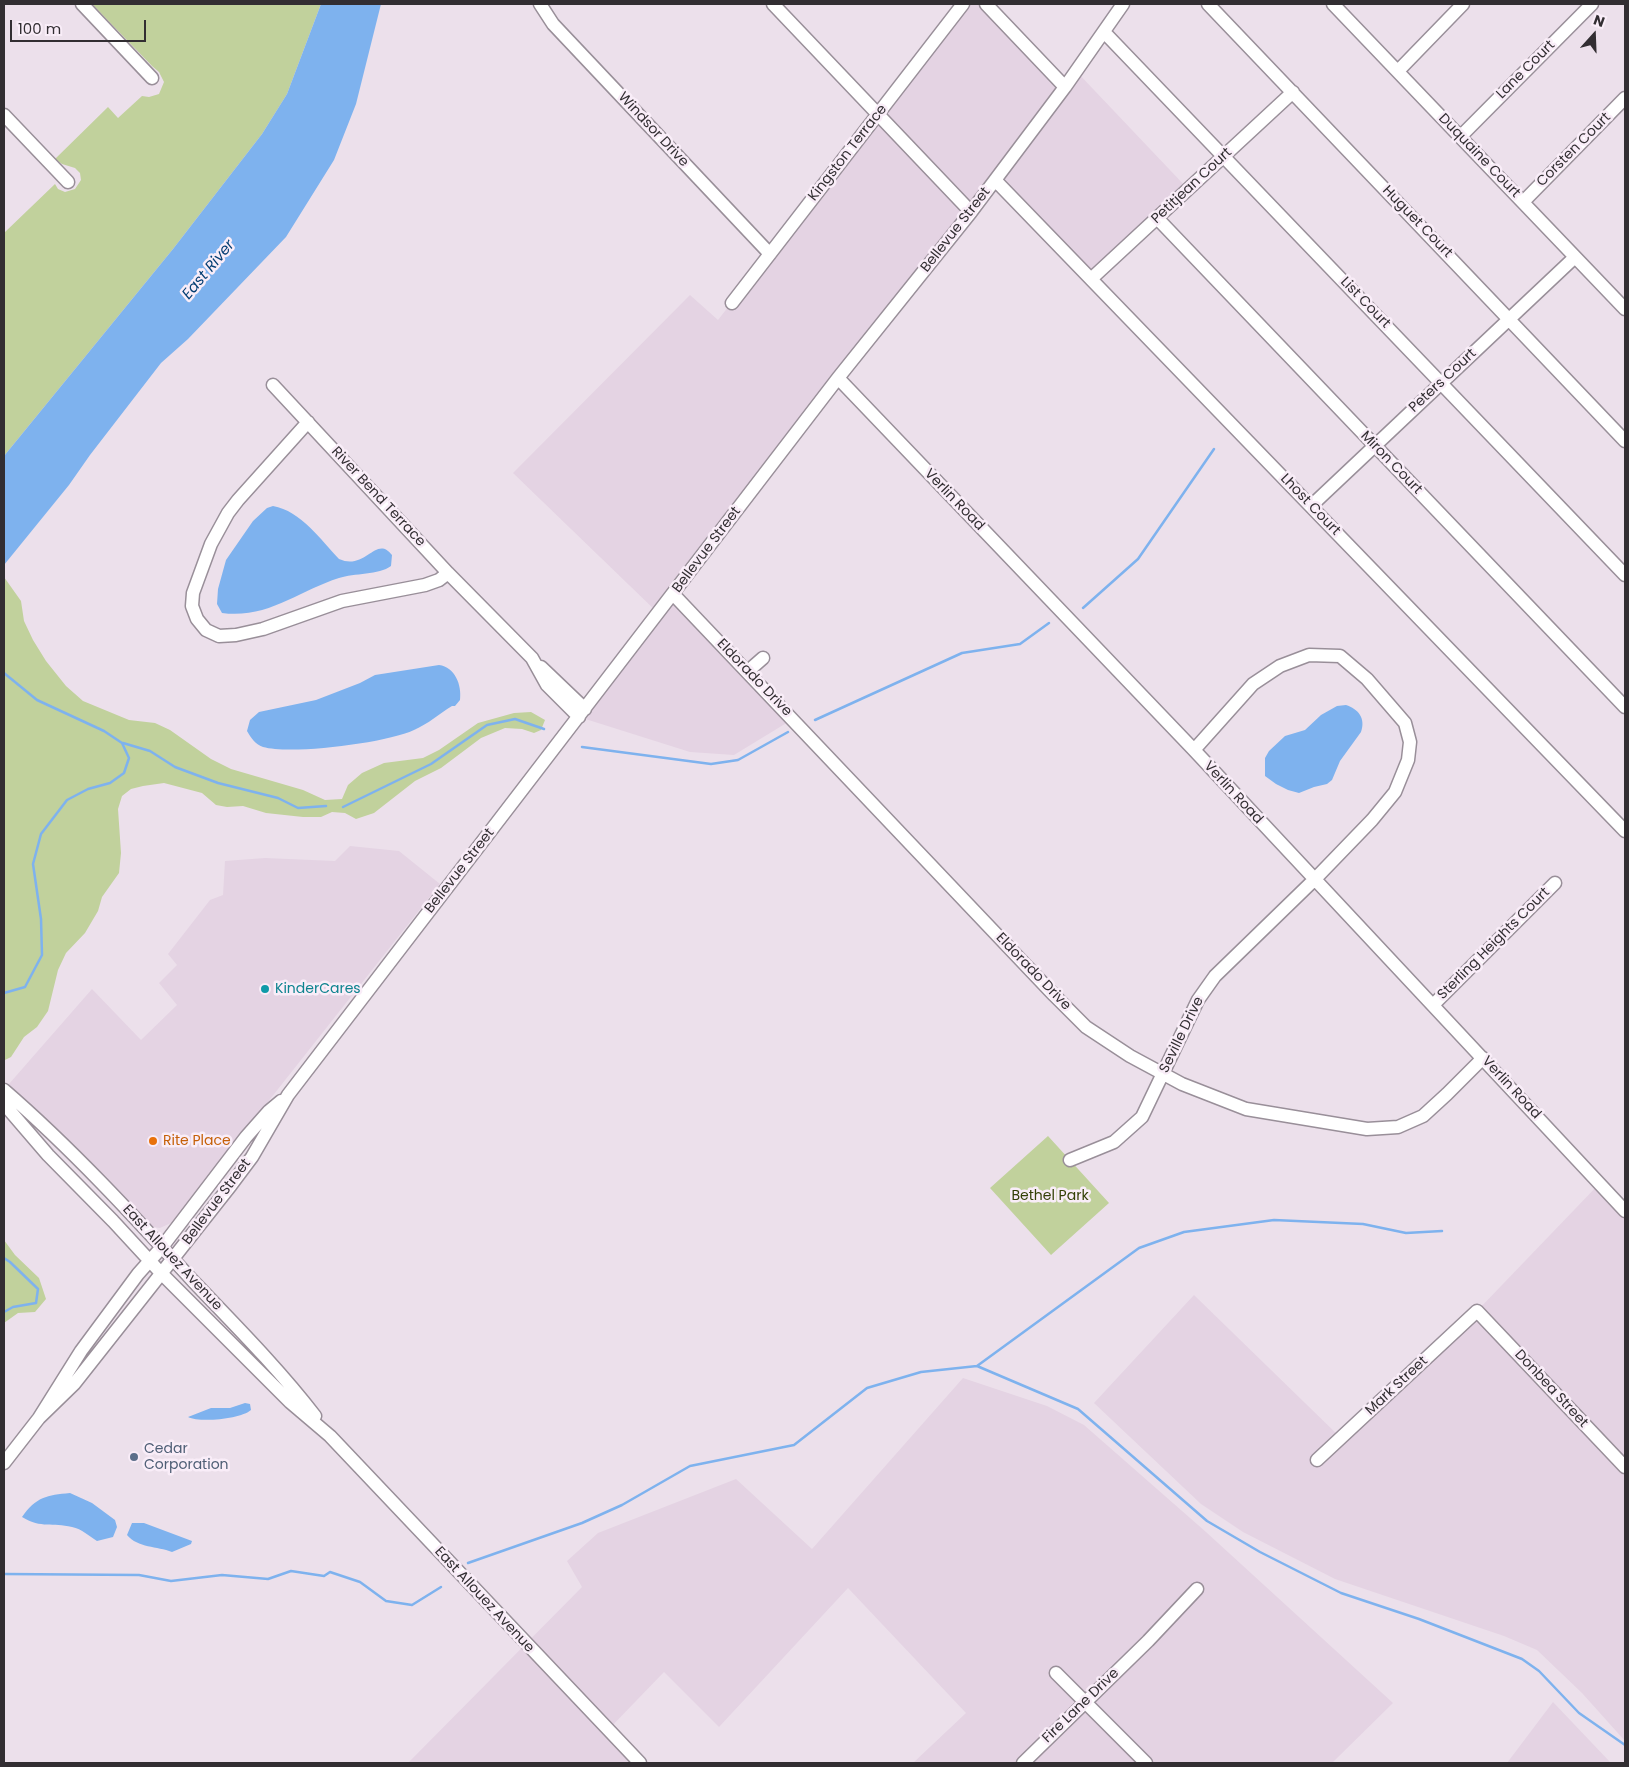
<!DOCTYPE html>
<html>
<head>
<meta charset="utf-8">
<style>
	body { margin:0 }
	#map { position:relative; width:1629px; height:1767px; overflow:hidden; background:#ece0eb; font-family:Poppins,sans-serif }
	canvas { display:block }
	.frame { position:absolute; inset:0; border:5px solid #322e32; pointer-events:none }
	.north { position:absolute; left:1569px; top:10px; width:50px; height:50px; -webkit-text-stroke:4px #f9edf8; paint-order:stroke; rotate:20deg; font-size:14px; font-weight:700; line-height:20px; text-align:center; color:#322e32 }
	.north::after { content:''; display:block; margin:auto; width:18px; height:22px; background:#322e32; clip-path:polygon(50% 0,100% 100%,50% 72%,0 100%) }
	.scale { position:absolute; left:10px; top:20px; width:136px; height:22px; box-sizing:border-box; border:2px solid #322e32; border-top:0; padding-left:6px; font-size:15px; line-height:18px; white-space:nowrap; color:#322e32; -webkit-text-stroke:4px #f9edf8; paint-order:stroke }
</style>
</head>
<body>
<div id="map">
<canvas width="1629" height="1767"></canvas>
<div class="frame"></div>
<div class="north">N</div>
<div class="scale">100 m</div>
</div>
<script>
const c = document.querySelector('canvas').getContext('2d');
c.lineJoin = 'round';
function fillPath(path, color) { c.fillStyle = color; c.fill(path, 'evenodd'); }
function stroke(path, color, width, dash) { c.strokeStyle = color; c.lineWidth = width; c.lineCap = dash ? 'butt' : 'round'; c.setLineDash(dash || []); c.stroke(path); }
function label(font, color, halo, rows, align = 'center') {
  c.font = font + ' Poppins,sans-serif'; c.lineWidth = 5; c.setLineDash([]); c.textBaseline = 'middle'; c.strokeStyle = halo; c.fillStyle = color; for (const [text, x, y, turn = 0] of rows) {
    c.save(); c.translate(x, y); c.rotate((+turn || 0) * Math.PI / 180); c.textAlign = isNaN(turn) ? turn : align; if (halo) c.strokeText(text, 0, 0); c.fillText(text, 0, 0); c.restore();
  }
}
fillPath(new Path2D(`
	M963,4h23l79,83 11,-16 112,118 -97,90 -95,-99 -323,413 120,126 -59,36 -44,-3 -111,-35 79,-104 -145,-140 177,-178 28,25z
	M350,846l49,5 41,33 -267,338 -13,6 -14,-2 -137,-142 83,-95 49,51 36,-35 -18,-22 18,-18 -9,-11 42,-54 13,-5 2,-34 40,-3 70,3z
	M1599,1184l26,27v530l-43,-48 -45,-43 -33,-14 -169,-57 -92,-47 -42,-28 -107,-101 100,-108 147,143 136,-127z
	M963,1378l84,28 37,19 122,107 187,171 -61,60h-419l53,-50 -118,-125 -129,139 -55,-55 -56,58 32,33h-232l174,-176 -15,-26 31,-28 138,-54 76,70z
	M1553,1702l58,61h-104z`), '#e4d3e3');
fillPath(new Path2D(`
	M92,4h229l-34,90 -25,40 -89,115 -169,207v-223l51,-49 3,5 7,3 10,-3 6,-9 -1,-7 -5,-5 -13,-4 -7,-5 53,-52 10,11 24,-22 7,1 10,-3 5,-12 -5,-10 -7,-6z
	M4,577l17,24 3,20 9,19 13,21 20,25 17,15 46,19 26,3 15,7 41,29 20,10 72,21 22,10 17,-1 6,-14 14,-12 22,-10 39,-5 16,-8 39,-27 36,-10 17,-1 14,8 -4,10 -7,3 -12,-4 -17,-1 -24,10 -40,30 -26,13 -41,32 -18,6 -11,-6 -13,-1 -11,5h-18l-37,-4 -23,-7 -16,1 -11,-2 -14,-12 -38,-10 -21,3 -12,3 -9,7 -4,13 3,44 -2,20 -17,24 -4,14 -13,22 -19,20 -8,17 -10,41 -11,16 -13,10 -13,20 -6,3z
	M1048,1136l61,67 -58,52 -61,-67z
	M4,1240l11,15 24,23 7,21 -11,13 -17,1 -14,10z`), '#c1d19c');
fillPath(new Path2D(`
	M321,4h60l-25,100 -22,56 -48,77 -98,102 -27,24 -71,92 -21,30 -65,80v-109l169,-207 89,-115 25,-40z
	M273,506c28,5 48,34 66,53 27,12 37,-25 53,-4l-1,11c-12,9 -37,7 -52,12 -41,13 -71,41 -117,35l-5,-9 1,-15 8,-29 27,-39 14,-13z
	M439,665c16,2 23,20 21,35l-5,6h-3c-13,8 -24,18 -38,24 -28,13 -122,25 -151,17 -8,-3 -12,-9 -16,-16l3,-11 9,-8 57,-12 44,-17 15,-8z
	M1346,705c12,4 20,13 15,27l-21,29 -8,19 -5,4 -13,3 -15,6 -11,-3 -12,-6 -11,-8v-18l4,-7 16,-15 20,-6 16,-15 16,-9z
	M245,1403l5,1 1,6c-10,9 -51,13 -63,7l23,-9h19z
	M70,1493l22,10 23,17 2,7 -4,10 -16,4c-8,-5 -15,-12 -25,-14 -20,-5 -30,2 -50,-10 14,-20 25,-22 48,-24z
	M132,1523h12l48,18 -1,3 -19,8c-15,-6 -34,-4 -45,-17z`), '#7eb2ee');
stroke(new Path2D(`
	M1083,608l55,-49 76,-110
	M4,673l33,27 67,31 18,12 7,15 -5,15 -14,10 -22,6 -21,11 -26,34 -8,30 8,55 1,36 -17,32 -21,6
	M815,720l147,-67 58,-9 29,-21
	M123,743l27,8 25,16 43,16 60,15 20,10 28,-2
	M582,747l129,17 27,-4 50,-28
	M343,807l88,-43 56,-39 28,-6 29,10
	M4,1258l6,4 28,27 -2,14 -23,4 -9,5
	M977,1366l162,-118 45,-16 90,-12 89,4 43,9 36,-2
	M468,1563l114,-40 40,-18 68,-39 104,-21 73,-57 54,-16 56,-6 101,43 129,112 53,31 81,41 78,26 103,40 17,12 40,42 46,32
	M4,1574l135,1 32,6 51,-6 46,4 23,-8 33,5 6,-4 30,10 26,19 26,4 29,-18`), '#7eb2ee', 2.5);
const minor = new Path2D(`
	M82,4l70,74
	M540,4l13,20 217,230
	M773,4l198,208
	M986,4l79,83
	M1208,4l417,437
	M1333,4l292,305
	M1104,32l521,543
	M1398,71l65,-67
	M4,115l64,67
	M1460,137l132,-133
	M995,180l630,651
	M1523,202l102,-104
	M1157,218l468,489
	M1091,279l202,-187
	M732,303l231,-299
	M838,378l356,372 431,461
	M273,385l175,188 84,85 15,27 32,32
	M308,422l-70,78 -10,13 -17,31 -18,49 -1,13 5,13 9,11 13,6 17,-1 27,-6 79,-28 83,-16 14,-5 9,-7
	M1311,506l264,-249
	M673,594l381,401 32,32 44,29 52,28 64,25 121,20 31,-2 25,-11 24,-22 36,-36
	M541,667l44,42
	M747,672l16,-14
	M1434,1004l121,-121
	M4,1090c67,58 129,125 189,191 42,44 85,87 122,135
	M4,1104l44,51 65,66 48,52 129,129 40,34 310,327
	M1070,1160l44,-18 28,-25 56,-117 17,-24 100,-97 57,-59 23,-28 13,-32 2,-18 -5,-19 -38,-44 -27,-23 -31,-1 -29,11 -27,18 -59,66
	M39,1418l35,-34 157,-199 21,-28 36,-62 550,-717 133,-166 94,-125 58,-83
	M1317,1460l160,-149 148,156
	M4,1463l35,-45 42,-67 57,-77 24,-27 84,-110 23,-26 12,-10
	M1056,1673l90,90
	M1023,1763l125,-122 49,-52`);
stroke(minor, '#998f99', 15);
stroke(minor, '#fff', 12);
for (const [x, y, r, color] of [
	[265,989,5,"#0f9aa8"],
	[153,1141,5,"#e8710a"],
	[134,1457,5,"#5c6f8a"]
]) { const dot = new Path2D(); dot.arc(x, y, r, 0, 2 * Math.PI); c.fillStyle = color; c.fill(dot); stroke(dot, '#f9edf8', 2); }
label('14px', '#322e32', '#f9edf8', [
	["Lane Court",1526,70,-45],
	["Windsor Drive",653,130,47],
	["Corsten Court",1574,150,-45],
	["Kingston Terrace",848,153,-52],
	["Duquaine Court",1479,156,46],
	["Petitjean Court",1192,186,-43],
	["Huguet Court",1417,222,46],
	["Bellevue Street",956,230,-52],
	["List Court",1365,303,46],
	["Peters Court",1443,381,-43],
	["Miron Court",1391,463,46],
	["River Bend Terrace",378,497,47],
	["Verlin Road",954,500,46],
	["Lhost Court",1310,505,46],
	["Bellevue Street",707,550,-53],
	["Eldorado Drive",754,678,46],
	["Verlin Road",1233,793,47],
	["Bellevue Street",460,871,-52],
	["Sterling Heights Court",1494,944,-45],
	["Eldorado Drive",1033,972,46],
	["Seville Drive",1182,1035,-64],
	["Verlin Road",1511,1088,47],
	["Bellevue Street",217,1202,-53],
	["East Allouez Avenue",172,1258,47],
	["Mark Street",1397,1386,-43],
	["Donbea Street",1551,1389,47],
	["East Allouez Avenue",484,1600,47],
	["Fire Lane Drive",1081,1706,-44]
]);
label('14px', '#0d838f', '#f9edf8', [
	["KinderCares",275,989]
], 'left');
label('14px', '#c56008', '#f9edf8', [
	["Rite Place",163,1141]
], 'left');
label('14px', '#344006', '#f9edf8', [
	["Bethel Park",1050,1196]
]);
label('14px', '#4e5e75', '#f9edf8', [
	["Cedar",144,1449],
	["Corporation",144,1465]
], 'left');
label('italic 15px', '#043e73', '#f9edf8', [
	["East River",209,270,-50]
]);
</script>
</body>
</html>
